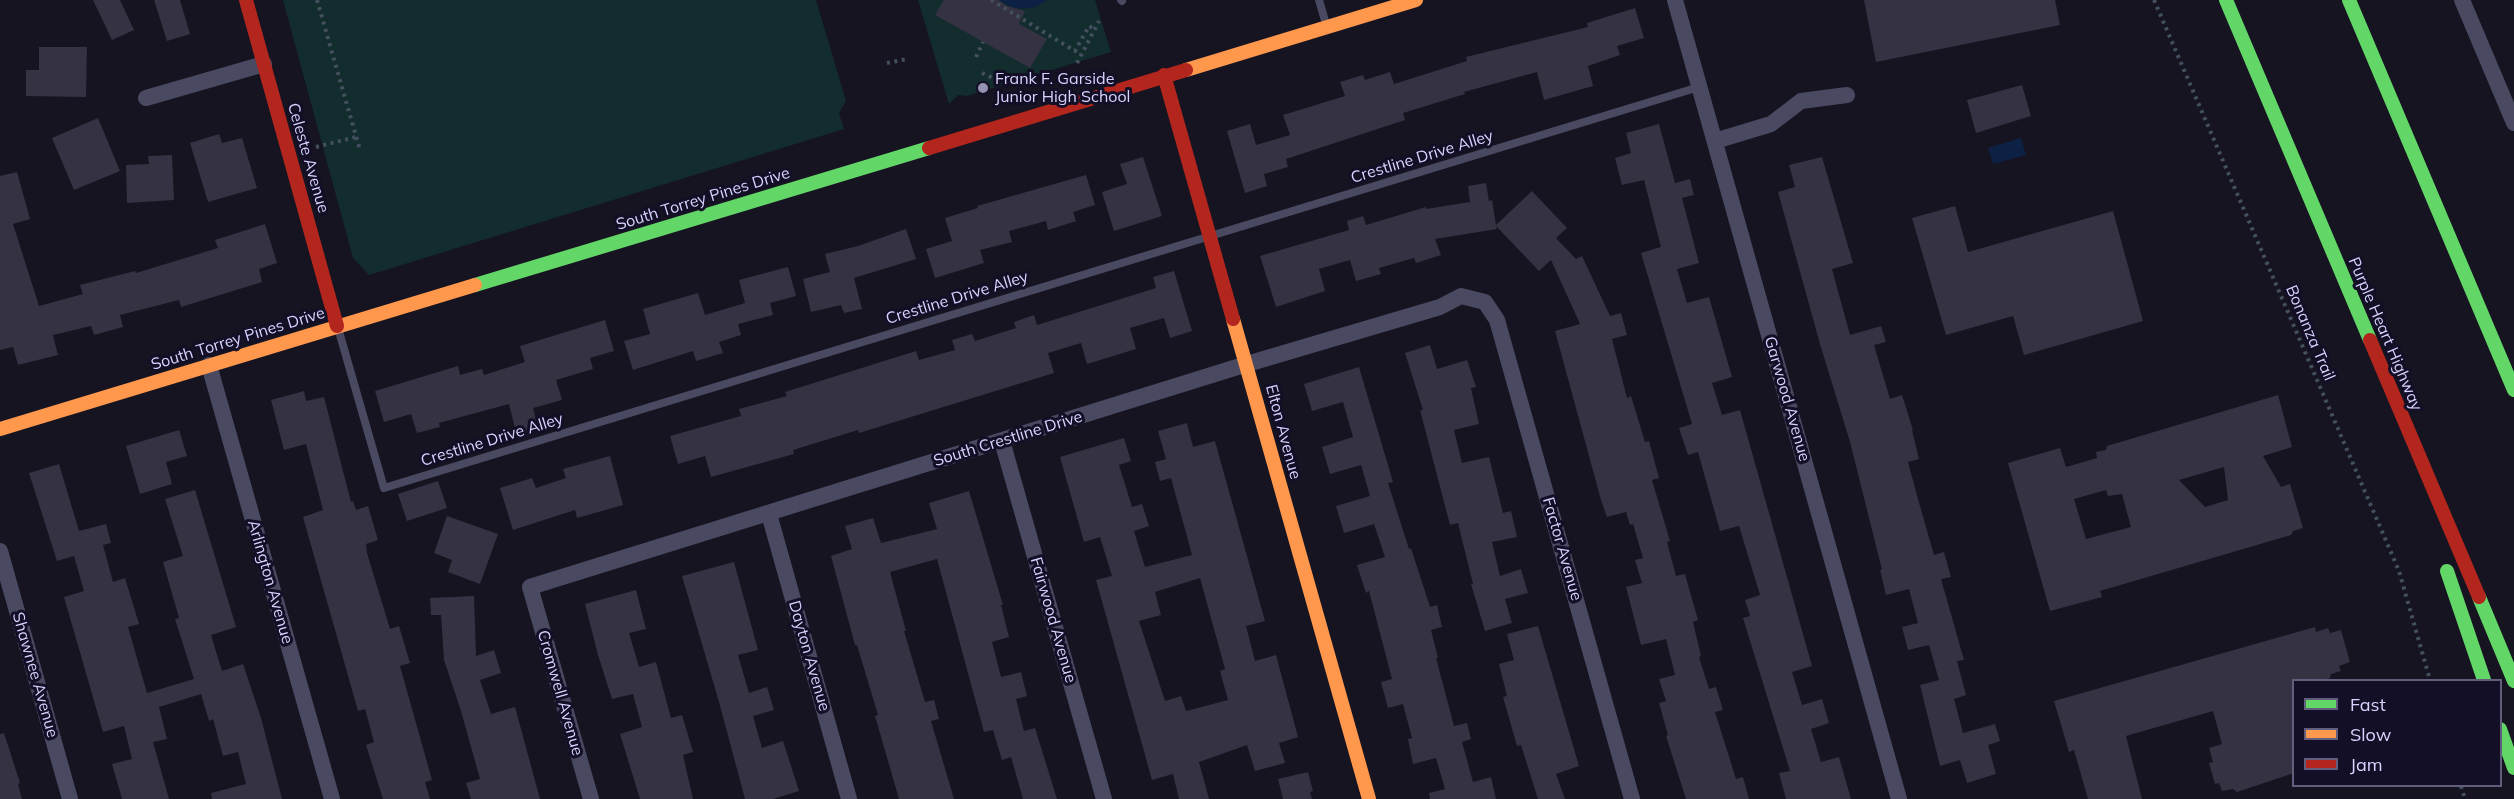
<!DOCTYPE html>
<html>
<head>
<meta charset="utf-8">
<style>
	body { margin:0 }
	#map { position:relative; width:2514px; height:799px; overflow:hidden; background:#161421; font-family:Mulish,sans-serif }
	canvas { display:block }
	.legend { position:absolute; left:2292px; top:679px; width:210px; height:108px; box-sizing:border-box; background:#130f26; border:2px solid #625e7d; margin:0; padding:8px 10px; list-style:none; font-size:18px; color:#d9d4ff }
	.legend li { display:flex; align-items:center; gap:12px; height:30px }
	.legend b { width:30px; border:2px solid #625e7d }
</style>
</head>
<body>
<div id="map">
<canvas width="2514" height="799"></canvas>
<ul class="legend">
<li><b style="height:8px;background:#63d668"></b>Fast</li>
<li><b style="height:8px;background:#ff974d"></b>Slow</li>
<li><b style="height:8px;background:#b3261e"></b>Jam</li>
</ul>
</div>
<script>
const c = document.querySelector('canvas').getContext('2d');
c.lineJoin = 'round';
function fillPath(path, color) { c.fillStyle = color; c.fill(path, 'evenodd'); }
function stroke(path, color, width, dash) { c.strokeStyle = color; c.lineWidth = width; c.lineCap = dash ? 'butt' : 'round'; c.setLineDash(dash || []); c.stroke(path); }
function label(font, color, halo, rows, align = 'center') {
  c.font = font + ' Mulish,sans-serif'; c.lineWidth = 6; c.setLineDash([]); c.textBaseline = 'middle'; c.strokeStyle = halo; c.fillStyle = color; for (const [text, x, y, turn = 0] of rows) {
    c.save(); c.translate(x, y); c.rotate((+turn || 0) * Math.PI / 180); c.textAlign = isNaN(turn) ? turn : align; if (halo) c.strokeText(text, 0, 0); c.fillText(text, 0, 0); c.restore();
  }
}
fillPath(new Path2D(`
	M283,0h533l30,101 -7,12 5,16 -475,146 -16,-17z
	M918,0h177l16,52 -144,44 -9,-1 -9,9z`), '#132c2d');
fillPath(new Path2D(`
	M999,0h48c-15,12 -33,11 -48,0z
	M2021,138l5,17 -33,9 -5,-16z`), '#0d2144');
fillPath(new Path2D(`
	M93,0h27l14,30 -22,10z
	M154,0h26l10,34 -23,7z
	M944,0h54l9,6 18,5 -6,13 28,15 -17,29 -95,-53z
	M1864,0h191l5,25 -184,37z
	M1635,8l9,30 -27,8 3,9 -32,11 5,20 -49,14 -7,-28 -73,20 1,2 -62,19 2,7 -119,39 2,8 -24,7 3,12 -22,7 -18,-62 23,-7 6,21 34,-10 -7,-20 62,-19 -5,-14 23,-7 2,5 25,-8 4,12 73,-23 -1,-4 122,-30 -1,-4z
	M39,47h48l-1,50 -60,-1v-26h13z
	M2022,85l9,31 -55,17 -9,-33z
	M98,118l22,53 -46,19 -22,-52z
	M1659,124l16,59 15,-4 4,16 -12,3 17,65 -22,6 10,34 22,-6 23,80 -20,6 10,32 18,-5 72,256 -20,6 10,33 20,-6 7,24 -18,6 10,33 18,-5 12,42h-65l-7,-26 11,-2 -47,-153 7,-2 -5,-16 15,-5 -21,-69 -19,5 -22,-79 -10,3 -9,-27 13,-4 -51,-171 20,-6 -17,-67 -22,5 -7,-27 16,-5 -5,-20z
	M219,134l3,9 20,-5 15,50 -49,14 -18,-59z
	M172,155l2,45 -47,3 -1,-38 23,-1 -1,-8z
	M1143,157l19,59 -48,15 -12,-39 25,-8 -7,-20z
	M1822,157l31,106 -21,6 18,66 31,-9 5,16 -12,3 16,54 12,-4 11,35h-1l7,29 -11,3 10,37 16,56 10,-3 7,25 -10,2 23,81 -7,1 9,34 -12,4 9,34 32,-9 5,17 -12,4 8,29 -29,9 -7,-23 -20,6 -20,-81 19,-5 -10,-35 -21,5 -6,-23 16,-4 -9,-34 -23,6 -6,-25h2l-32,-128 -30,-98 -42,-152 17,-5 -6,-22z
	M17,172l13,47 -17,5 26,82 44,-12 -3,-9 55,-14 1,2 82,-25 -3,-8 50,-16 12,39 -18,6 3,13 -81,25 -2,-7 -59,15 3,12 -29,8 -3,-9 -38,9 5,20 -40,10 -5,-18 -13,3v-174z
	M1086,175l9,30 -22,7 3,9 -28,9 -2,-9 -37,10 3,11 -32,8 4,13 -49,15 -9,-29 26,-8 -7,-23 33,-10 -1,-2z
	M1486,183l3,18 3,-1 4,25 36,-34 35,37 -11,10 20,21 6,-3 28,60 11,-3 6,22 -15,4 15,59 4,-2 14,46 4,-1 10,37 -7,2 18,61 -3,1 9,34 9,-2 13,46 -5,2 8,34 -2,1 10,32 7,-2 7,23 -8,2 21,67 7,-2 6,22h-63l-20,-63 2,-1 -9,-32 7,-2 -7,-22 16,-4 -9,-36 -25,6 -15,-58 16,-4 -7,-23 8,-2 -10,-34 -3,1 -4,-13 -19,5 -6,-17 -46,-169 25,-7 -29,-64 -12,11 -43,-45 1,3 -62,10 6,16 -25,8 -2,-5 -35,10 2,6 -25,7 -6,-21 -31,9 6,22 -49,16 -16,-51 89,-26 -2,-9 16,-5 3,9 60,-18v2l44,-7 -2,-16z
	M1955,206l13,46 145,-41 30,110 -119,34 -11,-39 -67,19 -34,-117z
	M906,229l10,30 -62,19 8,31 -18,4 -3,-8 -30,7 -8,-33 27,-7 -5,-18 33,-8z
	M788,267l8,29 -26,7 3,12 -35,9 3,11 -22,7 4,11 -27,8 -3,-10 -60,19 -9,-29 26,-7 -7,-25 55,-16 7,22 40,-12 -6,-23z
	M1174,271l18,60 -22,7 -6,-20 -34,10 6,21 -49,15 -6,-21 -33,10 6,20 -195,60 -1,-3 -65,20 1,4 -83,23 -6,-21 -27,8 -8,-28 71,-20 -2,-7 48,-13 -2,-4 131,-41 3,9 36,-10 -3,-10 20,-6 3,7 41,-13 -2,-6 20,-7 3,10 119,-37 -3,-11z
	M605,320l9,31 -24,7 3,11 -37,11 6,20 -29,8 6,23 -22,5 -8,-32 -70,19 1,4 -23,6 -6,-19 -27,8 -9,-31 83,-25 2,9 22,-6 2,6 41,-13 -5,-16z
	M1430,345l7,24 30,-9 9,27 -5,1 8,36 -25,6 8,33 27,-6 14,56 8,-2 6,26 -25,5 8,34 21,-7 7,24 -23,6 7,24 -27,8 -14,-47h2l-15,-61 -8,2 -30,-115h3l-18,-57z
	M1359,367l34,115 -5,1 21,66 2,-1 19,59 7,-2 5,22 -11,3 7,28h-2l18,68 13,-3 4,16 -9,3 11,40 18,-5 5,22h-66l-1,-6 16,-4 -9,-31 -23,6 -5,-25 4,-1 -9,-34 -15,4 -7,-26 11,-3 -23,-88 -3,2 -9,-28 28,-8 -11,-33 -30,9 -8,-27 34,-10 -9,-31 -31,9 -8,-27 31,-10 -10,-35 -31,9 -8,-27z
	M304,391l2,10 18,-4 27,105 2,-1 3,9 12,-4 10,34 -12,4 1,9 23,76 9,-3 11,37 -10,3 32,114 -7,2 5,17h-47l-17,-54 8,-3 -9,-33 -7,2 -55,-194 20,-7 -17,-66 -22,6 -13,-50z
	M2278,395l14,52 -29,9 18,31 9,-3 13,44 -10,3 -2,4 -191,56 2,6 -52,14 -42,-148 52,-15 6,19 31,-9 -1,-6 10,-2 1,-4zM2224,467l4,33 -23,7 -26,-27zM2106,490l2,6 14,-2 9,33 -45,12 -12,-40z
	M1187,423l6,24 22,-6 50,180 -19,5 9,35 21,-6 22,82 -19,6 6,20 -30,8 -8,-26 -48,17 10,37h-30l-6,-25 -21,6 -56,-200 16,-4 -12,-39 -16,5 -24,-85 64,-19 7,23 -12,4 13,42 10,-3 7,22 -15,5 11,36 47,-12 -21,-77 -11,3 -5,-19 11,-3 -8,-28zM1200,578l25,91 -5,2 8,29 -42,11 -5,-15 -16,5 -26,-80 22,-6 -6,-23z
	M179,430l8,26 -21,6 6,22 -32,10 -14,-48z
	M610,456l13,49 -46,13 -2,-8 -62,20 -13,-42 32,-10 4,10 30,-10 -3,-9z
	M59,464l20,67 27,-7 5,19 -8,2 10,37 12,-4 14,46 -11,3 19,66 47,-14 -19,-60 4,-1 -16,-56 20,-6 -18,-57 30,-9 41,137 -25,8 11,36 21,-7 18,54 21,81h-70l-1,-6 35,-9 -8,-32 -15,4 -10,-37 -4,2 -8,-27 -42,13 8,32 -14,3 16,57h-47l-10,-35 20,-5 -8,-33 -21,6 -39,-135 20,-6 -10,-35 -17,5 -28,-88z
	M438,481l9,27 -40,13 -9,-27z
	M969,491l34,114h-2l8,32 -17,5 9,35 20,-5 6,24 -11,3 8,32 11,-3 22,71h-34l-12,-42 -9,3 -9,-30 -9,2 -47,-173 -47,13 16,59h-2l21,71 9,-2 5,19 -8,2 23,78h-55l-24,-83 3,-1 -21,-70h-2l-24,-89 21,-7 -7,-23 28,-8 8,25 56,-14 -8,-26z
	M447,516l51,18 -18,50 -32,-12 4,-12 -18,-7z
	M734,562l24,88 -20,5 11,38 18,-6 7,23 -21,6 9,32 21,-7 16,50 -26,8h-28l-26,-97 -37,-126z
	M636,590l10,39 -17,4 10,34 17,-5 15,56 11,-3 11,37 -10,3 10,44h-53l-20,-65 22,-7 -9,-33 -21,5 -14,-44 -13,-51z
	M474,596l2,60 18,-6 7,23 -21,7 11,34 24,-7 25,92h-69l-5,-16 14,-4 -19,-68 -17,-51 -3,-45h-10l-1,-17z
	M1538,626l41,140 -23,8 9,25h-27l-17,-54 -4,1 -14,-49 4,-1 -8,-32 15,-4 -7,-26z
	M2315,627l1,5 12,-4 2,5 11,-3 9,32 -11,4 2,5 -10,3 -1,4 -9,3h-27v92l-57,19 -4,-3 -11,2 -3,-8 -4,1 -6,-21 4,-1 -4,-14 13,-4 -9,-33 -87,25 16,63h-54l-14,-49 -5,2 -15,-51z
	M4,733l16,50 -2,1 4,15h-22v-65z
	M1308,772l5,19 -3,1 2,7h-29l-5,-20z`), '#343243');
stroke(new Path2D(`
	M317,0l43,150
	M991,0l84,51 14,-25 5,3
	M2154,0l245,571 31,109
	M976,57l7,-15
	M887,63l20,-4
	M1077,63l22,-42
	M982,73l11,5
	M316,147l40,-10
	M2461,786l4,13`), '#44505f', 4, [3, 4.5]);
stroke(new Path2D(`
	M1121,0l1,1
	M1319,0l7,24
	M338,328l46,160 1315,-401`), '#4a4962', 8);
stroke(new Path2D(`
	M1675,0l224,799
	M2462,0l52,123
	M146,98l118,-34
	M1715,141l56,-17 30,-23 46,-6
	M209,365l123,434
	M1002,441l102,358
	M769,514l80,285
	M0,551l70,248
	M591,799l-61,-212 717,-223 193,-57 21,-11 24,6 12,18 135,479`), '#4a4962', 16);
stroke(new Path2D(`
	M2226,0l144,340
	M2349,0l165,390
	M475,285l454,-137
	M2447,571l37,109
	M2479,597l35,84
	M2500,729l14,39`), '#63d668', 14);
stroke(new Path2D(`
	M1186,70l230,-70
	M1233,319l136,480
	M0,429l475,-144`), '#ff974d', 14);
stroke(new Path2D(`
	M246,0l91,326
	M1164,75l69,244
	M929,148l257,-78
	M2370,340l109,257`), '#b3261e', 14);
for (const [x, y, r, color] of [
	[983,88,6,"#9591b1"]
]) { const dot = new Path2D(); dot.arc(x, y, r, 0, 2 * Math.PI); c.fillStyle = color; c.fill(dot); stroke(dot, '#130f26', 2); }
label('16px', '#d9d4ff', '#130f26', [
	["Frank F. Garside",995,79],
	["Junior High School",995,97]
], 'left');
label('16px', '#d9d4ff', '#130f26', [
	["Crestline Drive Alley",1422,157,-17],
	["Celeste Avenue",308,158,74],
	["South Torrey Pines Drive",703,199,-17],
	["Crestline Drive Alley",957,298,-17],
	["Bonanza Trail",2310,333,67],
	["Purple Heart Highway",2385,334,67],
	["South Torrey Pines Drive",238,339,-17],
	["Garwood Avenue",1787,399,74],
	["Elton Avenue",1283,432,75],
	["South Crestline Drive",1008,439,-17],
	["Crestline Drive Alley",492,440,-17],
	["Factor Avenue",1562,549,74],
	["Arlington Avenue",270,582,74],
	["Fairwood Avenue",1053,620,74],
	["Dayton Avenue",809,656,74],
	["Shawnee Avenue",35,675,74],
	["Cromwell Avenue",560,693,74]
]);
</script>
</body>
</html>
